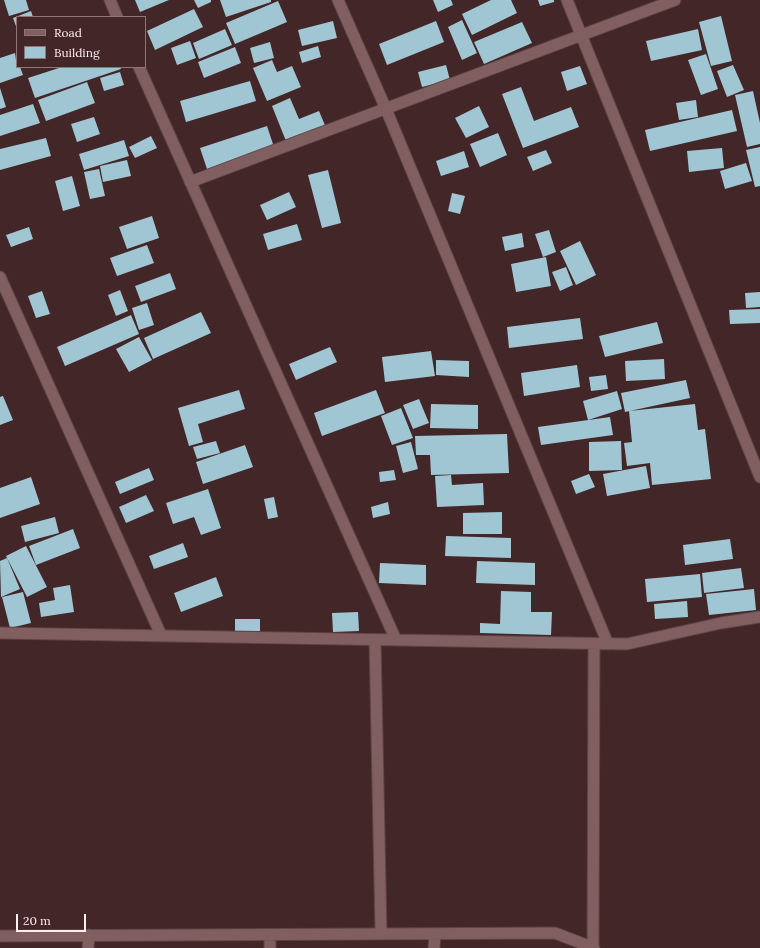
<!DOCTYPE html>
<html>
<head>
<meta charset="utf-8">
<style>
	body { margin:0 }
	#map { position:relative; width:760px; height:948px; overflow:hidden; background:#432627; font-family:Lora,serif }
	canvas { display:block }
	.legend { position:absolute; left:16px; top:16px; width:130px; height:52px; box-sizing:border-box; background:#432627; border:1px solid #8e7677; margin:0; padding:5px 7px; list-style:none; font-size:12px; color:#feeeee }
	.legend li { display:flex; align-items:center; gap:8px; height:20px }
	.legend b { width:20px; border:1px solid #8e7677 }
	.scale { position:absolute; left:16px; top:914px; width:70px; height:18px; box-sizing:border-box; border:2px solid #feeeee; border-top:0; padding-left:5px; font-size:12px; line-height:14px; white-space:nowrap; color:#feeeee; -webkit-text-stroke:3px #432627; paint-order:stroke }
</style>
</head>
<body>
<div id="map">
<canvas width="760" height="948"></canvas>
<ul class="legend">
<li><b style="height:5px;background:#815f60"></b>Road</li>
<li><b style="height:11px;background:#a0c6d3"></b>Building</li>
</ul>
<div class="scale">20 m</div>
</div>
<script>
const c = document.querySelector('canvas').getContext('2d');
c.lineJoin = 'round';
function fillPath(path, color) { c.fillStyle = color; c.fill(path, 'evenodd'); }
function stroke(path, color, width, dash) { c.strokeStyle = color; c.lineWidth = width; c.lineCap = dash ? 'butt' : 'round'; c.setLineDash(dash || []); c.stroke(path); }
fillPath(new Path2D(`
	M4,0h22l3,10 -20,6z
	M135,0h34l-29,12z
	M194,0h17v2l-13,6z
	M220,0h51v2l-45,15z
	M433,0h18l2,5 -15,7z
	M491,0h20l6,13 -45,22 -10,-21z
	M538,0h16v2l-14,4z
	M278,1l9,21 -52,22 -9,-21z
	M194,9l9,18 -48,23 -8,-19z
	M31,11l2,6h-16v12l-4,-11z
	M721,16l11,45 -21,5 -12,-44z
	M462,20l15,33 -15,7 -14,-33z
	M333,21l4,17 -35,8 -4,-16z
	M436,21l8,21 -57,23 -8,-21z
	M522,22l10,21 -48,21 -10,-22z
	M225,29l7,16 -33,14 -6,-16z
	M698,29l4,21 -51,11 -5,-20z
	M190,41l6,17 -19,7 -6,-17z
	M270,42l4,16 -20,5 -4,-15z
	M318,46l3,11 -19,6 -3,-11z
	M235,47l6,16 -37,15 -6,-16z
	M15,53l2,14h3l3,8 -23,8v-25z
	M706,54l12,35 -17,6 -13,-35z
	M272,60l5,12 15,-6 9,21 -34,14 -14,-33z
	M446,65l4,15 -28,7 -4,-15z
	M733,65l11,25 -17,7 -10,-26z
	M580,66l7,18 -20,7 -6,-19z
	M62,67h58l1,2 -86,29 -7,-20z
	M120,72l4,13 -20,6 -4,-13z
	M250,81l6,20 -70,21 -6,-21z
	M87,82l8,21 -49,18 -8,-21z
	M521,87l13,34 37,-14 8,20 -56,21 -21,-54z
	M0,88l6,19 -6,2z
	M753,91l7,32v21l-13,3 -12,-52z
	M290,98l9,21 20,-8 8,19 -39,16 -16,-40z
	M696,100l2,17 -19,3 -3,-17z
	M33,104l7,19 -40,13v-21z
	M479,106l10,21 -23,11 -11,-20z
	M732,110l5,21 -87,20 -5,-21z
	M94,117l6,17 -23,8 -6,-18z
	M267,126l8,24 -67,22 -8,-24z
	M498,133l9,22 -27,12 -10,-23z
	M151,136l6,12 -22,10 -6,-11z
	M46,138l5,18 -51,14v-21z
	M124,140l5,16 -45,14 -5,-16z
	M760,147v39l-5,1 -9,-37z
	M722,148l2,20 -35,4 -2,-21z
	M546,150l6,13 -19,8 -6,-14z
	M464,151l5,16 -28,9 -5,-15z
	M127,160l4,16 -28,6 -3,-16z
	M746,163l6,18 -27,8 -5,-18z
	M99,169l6,27 -15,3 -6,-27z
	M328,170l13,53 -19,5 -14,-53z
	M72,176l8,30 -17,5 -8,-30z
	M289,192l7,15 -29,13 -7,-15z
	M452,193l13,3 -5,18 -12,-3z
	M152,216l7,22 -32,11 -8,-22z
	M297,224l5,16 -34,10 -5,-16z
	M29,227l4,12 -22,8 -5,-12z
	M549,230l7,22 -13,5 -8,-23z
	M522,233l2,14 -19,4 -3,-14z
	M580,241l16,34 -20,10 -16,-34z
	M147,245l7,18 -37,13 -7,-18z
	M546,257l5,29 -35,6 -5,-28z
	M566,267l7,18 -13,6 -8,-19z
	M170,273l6,16 -35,13 -6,-16z
	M120,290l8,21 -12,5 -8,-21z
	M42,291l8,23 -14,4 -8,-22z
	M760,292v15l-14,1 -1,-15z
	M147,303l7,22 -15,5 -7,-22z
	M760,309v14l-30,1 -1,-14z
	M201,312l10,21 -58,26 -9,-21z
	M131,315l8,19 -74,32 -8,-19z
	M580,318l3,21 -74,9 -2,-21z
	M657,322l6,21 -58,14 -6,-21z
	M139,337l13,23 -23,12 -13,-23z
	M330,347l7,15 -41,18 -7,-16z
	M431,351l4,25 -50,6 -3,-25z
	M664,359l1,20 -39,2 -1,-20z
	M436,360l33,1v16l-33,-2z
	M577,365l3,22 -56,9 -3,-23z
	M606,375l2,14 -17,2 -2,-14z
	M686,380l4,18 -65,14 -4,-19z
	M239,390l6,19 -47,15 5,18 -14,4 -11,-38z
	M376,390l9,23 -63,23 -8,-23z
	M617,391l5,18 -34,11 -5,-19z
	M3,396l10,24 -13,5v-28z
	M419,399l10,24 -16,6 -10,-24z
	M431,404l47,1v24l-48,-1z
	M695,404l3,26 7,-1 6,50 -59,6 -2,-22 -23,3 -3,-23 8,-1 -3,-31z
	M401,408l12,30 -21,7 -11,-29z
	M610,417l3,18 -72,10 -3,-18z
	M507,434l2,39 -78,2 -1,-20h-14l-1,-19z
	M216,441l4,12 -23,6 -4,-12z
	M621,441l1,29 -33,1v-29z
	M411,442l7,27 -15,4 -7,-27z
	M245,445l8,22 -50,17 -7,-22z
	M646,466l4,22 -43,8 -4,-22z
	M149,468l5,12 -34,14 -5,-12z
	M394,470l2,10 -16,2 -1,-10z
	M589,474l6,13 -19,7 -5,-13z
	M451,475l1,10 31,-2 1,22 -47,2 -2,-31z
	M31,477l9,27 -40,14v-30z
	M208,489l13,39 -20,7 -7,-18 -21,7 -7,-21z
	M146,495l8,16 -28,12 -7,-16z
	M274,497l4,20 -10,2 -4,-20z
	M388,502l2,12 -17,4 -2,-11z
	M502,512v22h-39v-21z
	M55,517l4,16 -34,9 -4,-16z
	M73,529l7,19 -44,17 -7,-19z
	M446,536l65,2v20l-66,-2z
	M730,539l3,20 -48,6 -2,-20z
	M183,543l5,14 -34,12 -5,-13z
	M26,546l21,41 -20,10 -21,-41z
	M7,558l13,31 -19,8 -1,-36z
	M477,561l58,2v22l-59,-2z
	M380,563l46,2v20l-47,-2z
	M741,568l3,20 -40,5 -2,-20z
	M700,574l2,23 -55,5 -2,-23z
	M216,577l7,19 -42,16 -7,-19z
	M70,585l4,27 -33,5 -2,-14 16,-3 -2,-12z
	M754,589l2,21 -47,5 -3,-21z
	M501,591l30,1v20h21l-1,23 -71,-2v-10l20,1z
	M23,592l8,31 -21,5 -8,-31z
	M687,601l1,16 -33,2 -1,-15z
	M358,612l1,19 -26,1 -1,-19z
	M235,619h25v12l-25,1z`), '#a0c6d3');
const minor = new Path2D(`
	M110,0l7,17
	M338,0l48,109 222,535
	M567,0l193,477
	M139,67l257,573
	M190,182l485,-182
	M0,277l161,358
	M0,633l627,11 94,-21 39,-6
	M375,640l6,293
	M0,936l555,-3 39,15
	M593,947l1,-303
	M88,948l1,-13
	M270,948v-13
	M434,948l1,-14`);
stroke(minor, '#5c4445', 13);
stroke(minor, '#815f60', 11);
</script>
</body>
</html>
